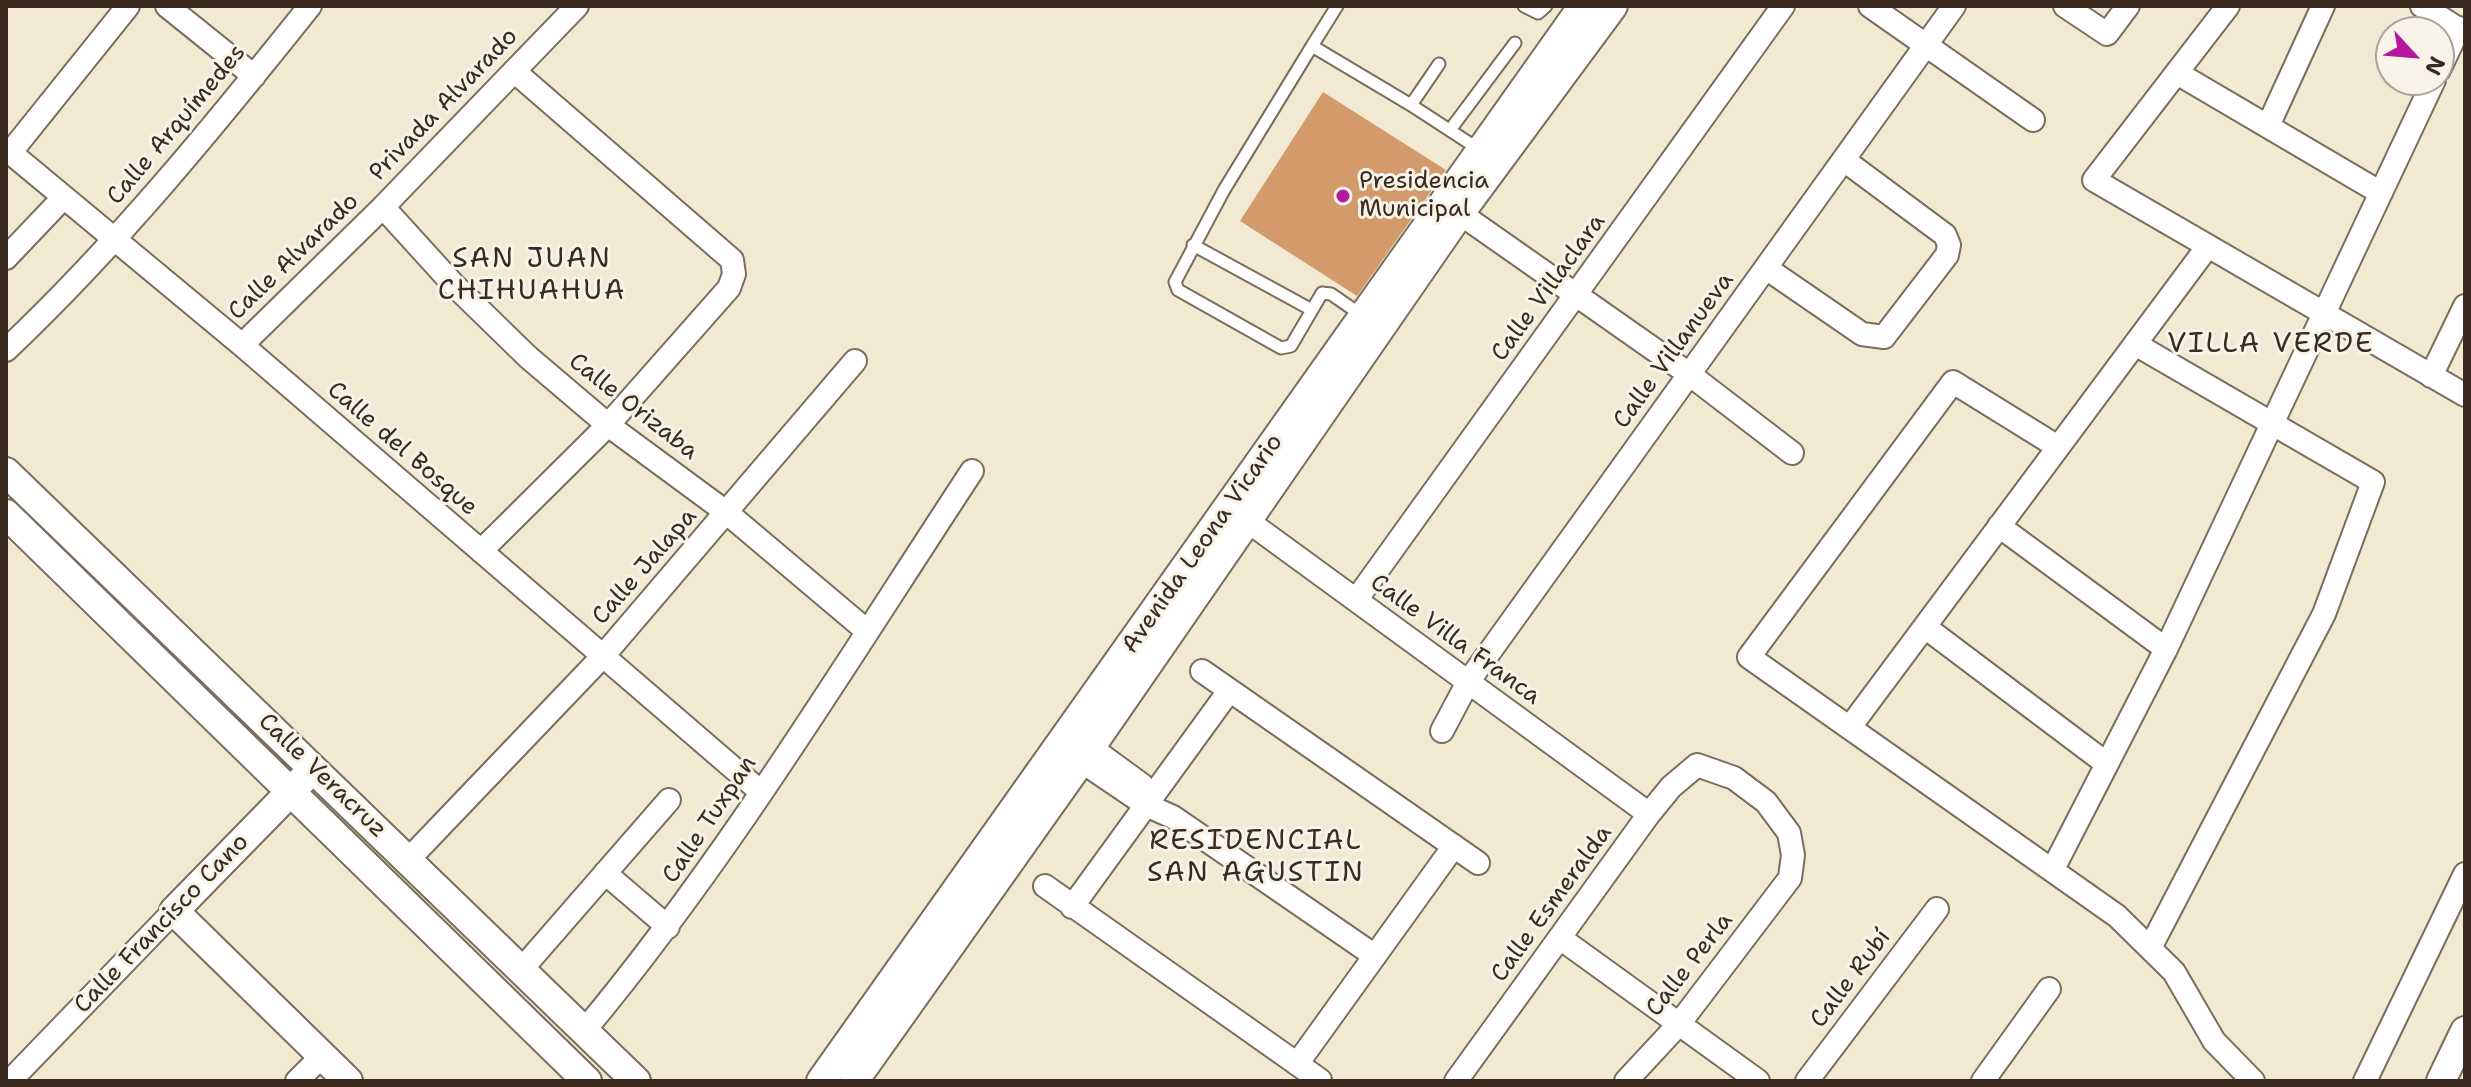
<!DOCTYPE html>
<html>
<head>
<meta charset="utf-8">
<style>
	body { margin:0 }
	#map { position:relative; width:2471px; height:1087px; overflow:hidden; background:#f2e9d2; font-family:"Shantell Sans",sans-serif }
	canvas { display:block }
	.frame { position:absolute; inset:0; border:8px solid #3b2a1e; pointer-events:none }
	.north { position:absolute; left:2375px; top:16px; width:80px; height:80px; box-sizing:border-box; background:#f7f3e8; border:2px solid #aca397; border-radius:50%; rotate:116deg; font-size:22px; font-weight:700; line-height:32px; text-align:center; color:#3b2a1e }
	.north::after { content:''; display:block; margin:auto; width:28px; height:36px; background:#b5179e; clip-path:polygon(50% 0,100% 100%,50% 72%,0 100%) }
</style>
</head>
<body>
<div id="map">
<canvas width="2471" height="1087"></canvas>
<div class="frame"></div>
<div class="north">N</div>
</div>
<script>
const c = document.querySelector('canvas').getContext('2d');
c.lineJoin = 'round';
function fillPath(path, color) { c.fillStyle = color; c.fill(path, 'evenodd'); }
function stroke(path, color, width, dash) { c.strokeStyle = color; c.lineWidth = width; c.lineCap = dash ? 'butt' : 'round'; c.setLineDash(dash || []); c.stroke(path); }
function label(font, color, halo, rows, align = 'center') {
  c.font = font + ' "Shantell Sans",sans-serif'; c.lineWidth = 6; c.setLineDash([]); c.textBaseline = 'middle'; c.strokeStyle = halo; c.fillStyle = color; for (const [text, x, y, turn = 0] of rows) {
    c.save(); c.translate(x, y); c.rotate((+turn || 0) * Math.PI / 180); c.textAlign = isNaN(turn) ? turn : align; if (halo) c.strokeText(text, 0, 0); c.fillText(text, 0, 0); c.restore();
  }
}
fillPath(new Path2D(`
	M1323,92l123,78 -89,126 -117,-75z`), '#d39b6b');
const service = new Path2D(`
	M1524,6l14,7 8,-7
	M1312,46l25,-40
	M1439,64l-28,41 69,45
	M1450,130l65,-87
	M1193,245l119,65
	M1363,316l-32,-22 -9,-1 -31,53 -10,2 -103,-58 -3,-8 49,-92 88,-144 99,59`);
const minor = new Path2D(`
	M167,6l87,70
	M1870,6l163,114
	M2065,6l42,28 21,-28
	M2228,6l-134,174 371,215
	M2422,6l43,27
	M2439,70l20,-42
	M2177,73l204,120
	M2268,126l55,-120
	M6,149l236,196 519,447
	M10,153l118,-147
	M1448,205l241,169 103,79
	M383,207l70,77 75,73 80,68 118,87 141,119
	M6,258l57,-60
	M1766,268l96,66 22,3 63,-82 2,-10 -4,-10 -101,-75
	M2135,344l238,138 -49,132 -174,334
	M242,345l141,-138 194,-201
	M6,350c111,-105 209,-225 304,-344
	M2431,376l34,-70
	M2058,447l-105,-65 -204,275 368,259 57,56 40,69 39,40
	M1234,511l415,303
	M1999,526l167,123
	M481,551l127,-126 121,-137 5,-14 -2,-14 -218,-189
	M1356,600l427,-594
	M1925,627l182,137
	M1202,671l276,192
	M1850,727l358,-481
	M1442,731l26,-49 486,-676
	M1090,747l52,38
	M1081,761l65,44 27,12 202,139
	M408,860l195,-204 252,-295
	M2053,869l113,-220 268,-569
	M605,873l63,54
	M1045,886l275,194
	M1072,907l157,-216
	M1560,938l198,143
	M521,970l148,-170
	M584,1031c145,-174 263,-370 388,-560
	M1297,1064l157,-218
	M10,1081l164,-170
	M297,1081l25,-25
	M1456,1081l193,-267 22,-27 26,-22 37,13 32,24 23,31 4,22 -3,23 -111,146 -53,57
	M1807,1081l130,-172
	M1983,1081l66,-92
	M2365,1081l100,-207`);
const tertiary = new Path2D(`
	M6,472l630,609
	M6,514l581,567
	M303,779l-129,132 174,170
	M821,1081l762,-1075
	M854,1081l227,-320 379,-548 153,-207
	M2441,1081l24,-50`);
stroke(service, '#7b6d5d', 15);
stroke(minor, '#7b6d5d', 26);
stroke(tertiary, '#7b6d5d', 32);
stroke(service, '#fff', 11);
stroke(minor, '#fff', 22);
stroke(tertiary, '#fff', 28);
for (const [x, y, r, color] of [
	[1343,196,8,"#b5179e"]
]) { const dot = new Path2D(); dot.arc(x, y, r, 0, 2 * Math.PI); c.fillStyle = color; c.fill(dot); stroke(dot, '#f7f3e8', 3); }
label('24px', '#3b2a1e', '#f7f3e8', [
	["Privada Alvarado",444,105,-46],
	["Calle Arquímedes",177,125,-50],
	["Calle Alvarado",294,257,-44],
	["Calle Villaclara",1549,288,-54],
	["Calle Villanueva",1674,351,-54],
	["Calle Orizaba",633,407,38],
	["Calle del Bosque",402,449,41],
	["Avenida Leona Vicario",1203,544,-55],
	["Calle Jalapa",645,567,-49],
	["Calle Villa Franca",1455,640,36],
	["Calle Veracruz",322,776,44],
	["Calle Tuxpan",710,820,-56],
	["Calle Esmeralda",1552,904,-54],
	["Calle Francisco Cano",162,924,-46],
	["Calle Perla",1690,965,-52],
	["Calle Rubí",1851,979,-53]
]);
label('24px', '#3b2a1e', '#f7f3e8', [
	["Presidencia",1359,182],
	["Municipal",1359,210]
], 'left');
c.letterSpacing = '2px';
label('28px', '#3b2a1e', '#f7f3e8', [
	["SAN JUAN",532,260],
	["CHIHUAHUA",532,292],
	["VILLA VERDE",2271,345],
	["RESIDENCIAL",1256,842],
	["SAN AGUSTIN",1256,874]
]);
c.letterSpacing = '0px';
</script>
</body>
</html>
